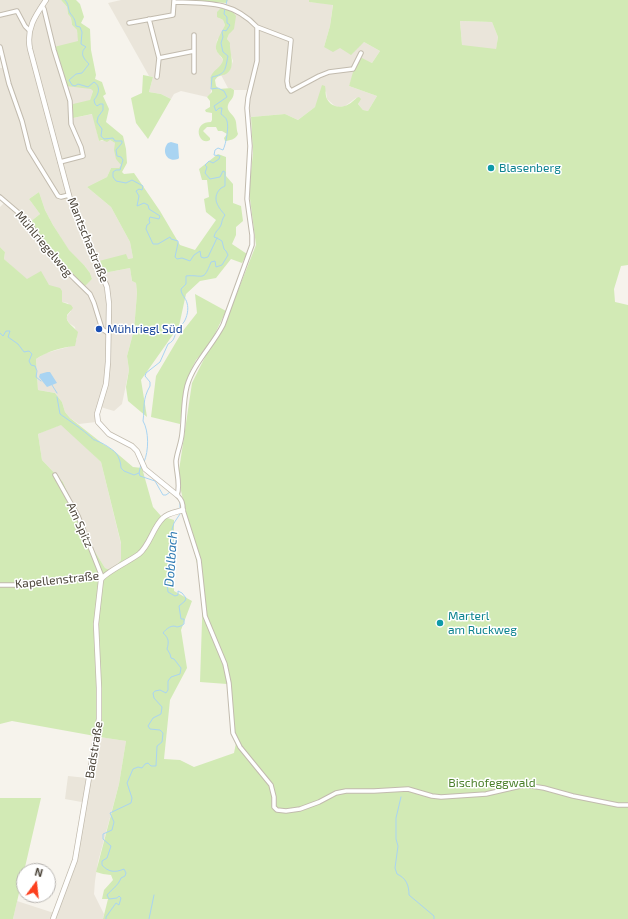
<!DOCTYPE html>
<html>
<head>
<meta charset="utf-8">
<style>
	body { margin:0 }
	#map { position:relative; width:628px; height:919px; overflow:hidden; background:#f6f3ec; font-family:"Exo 2",sans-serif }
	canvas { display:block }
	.north { position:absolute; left:16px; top:863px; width:40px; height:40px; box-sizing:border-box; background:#fff; border:1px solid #b7b4b0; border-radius:50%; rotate:15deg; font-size:11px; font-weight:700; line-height:16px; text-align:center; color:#4b4439 }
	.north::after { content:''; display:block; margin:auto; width:14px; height:18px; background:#fc3f1d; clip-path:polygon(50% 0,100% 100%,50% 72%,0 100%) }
</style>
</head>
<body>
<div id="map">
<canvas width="628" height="919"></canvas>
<div class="north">N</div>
</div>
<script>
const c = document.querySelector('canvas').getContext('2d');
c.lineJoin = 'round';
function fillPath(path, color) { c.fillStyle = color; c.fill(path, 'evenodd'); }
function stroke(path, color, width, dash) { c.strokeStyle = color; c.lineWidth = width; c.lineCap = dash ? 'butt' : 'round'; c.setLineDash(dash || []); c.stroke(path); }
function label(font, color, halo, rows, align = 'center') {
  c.font = font + ' "Exo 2",sans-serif'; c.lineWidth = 3; c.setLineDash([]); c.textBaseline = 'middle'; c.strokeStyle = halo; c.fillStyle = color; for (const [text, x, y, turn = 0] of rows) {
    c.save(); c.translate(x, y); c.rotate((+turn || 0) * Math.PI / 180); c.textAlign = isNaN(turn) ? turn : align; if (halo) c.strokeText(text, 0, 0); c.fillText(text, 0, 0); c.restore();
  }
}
fillPath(new Path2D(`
	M0,0h61l6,7 1,7 3,4 1,7 5,5 2,12 14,49 -3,9 -17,18 20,-4 6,27 11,-1 5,3 7,22 -3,3h-8l-4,9 -20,10 24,20 19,35 3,16 -5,1 -24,14 26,-5 2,13 4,2 1,10 -3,37 -7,26 2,14 -7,34 -8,7 -17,-5 -2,12 1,4 -17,2 -9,-6 -5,-6 -3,-10 -7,-9 -17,-3 -2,-31 10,-6 22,-6 9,-8 -2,-12 -6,-4 -2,-4v-3l4,-5 -3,-8 -6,-1v-7l-35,-15 -23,-21 1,-7 -5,-5v-40l4,-4 21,17 35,50 21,18 11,-9 -2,-6 -6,-8 -15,-14 -16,-26 -8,-15 -6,-18 -10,7 11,15 -10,8 -5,-7 -25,-20v-127h3l-3,-12z
	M121,0h53v3l38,1 14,3 2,-7h81v2l24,2 -3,22 -6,21 16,1 24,-6 16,9 -8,12 -12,-5 -11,28 28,10 -9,15 -5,-1 -5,-6 1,-2 -3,-4 -11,8 -6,1 -4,-1 -8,-7 -1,-8 -11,16 -17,13 -13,-6 -34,3h-5l3,-27h-15l-3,-2h-3l-7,-13 6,-2 3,-3 3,-9 -4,-12 1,-3 -3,-7 2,-5 3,-23 -7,-2 -6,9 4,2 2,5 -4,11 -4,4 -1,10 7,10 -1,5 -12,14 2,8 -2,8 -3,2 -26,-6 -7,3 -3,5 -10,-5 -12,-2 4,-15 -4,-1 -41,-73z
	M460,21l32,1 6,15 -2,13 -34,-4z
	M62,424l39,38 20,82v16l-6,7 -5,3 -5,-2 -19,-31 -23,-55 -21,-22 -4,-26z
	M94,736l32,5 -7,43 -21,78 -3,19 -1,13 10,20 -1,5h-90l4,-18 40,13 19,-49 11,-62 -22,-4 3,-23 19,2z`), '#eae5da');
fillPath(new Path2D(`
	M61,0h15l4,4 4,13 -3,6 9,6 1,21 5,25 -1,4 7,3 4,12 -3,2 6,13 -3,13 17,14 3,13 1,14 -5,9 2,2 10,-1 26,38 20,34 15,5 21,-30 -10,-8 -2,-13 5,-2 -2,-17h-5l-3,-11 19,-15 8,3v19l7,8v19l8,3 2,15 -7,6v8l-4,9 15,10 -5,9 -11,-4 -15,19 -16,3 -14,13 -7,32 -38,54 6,37 -19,-16 -2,-14 3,-17 -2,-14 7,-26 3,-37 -1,-10 -4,-2 -2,-13 -26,5 -5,-12 27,-7 2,5 5,-1 -3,-16 -19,-35 -24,-20 20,-10 4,-9h8l2,-3 -5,-6 -2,-9 1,-7 -5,-3 -3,2 -5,-2 -3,1 -7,-27 -19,4v-14l17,-4 3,-9 -2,-2 -25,-3 -12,-39 24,-6 -1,-11 -5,-5 -1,-7 -3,-4 -1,-7z
	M178,0h50l-1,3z
	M309,0h319v265l-7,1 -7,23 1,13 13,3v614h-525l5,-20h-6l2,-9 9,-10 -2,-5 -8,-1 -7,-2 23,-88 7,-43 -20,-3 -94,-17 -12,3v-477l5,5 -1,7 23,20 14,-8 8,14 11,3 2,3v11l9,3 2,3c-2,3 -6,6 -6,8 -2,6 8,12 11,16l-3,14c-13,1 -29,6 -39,13l2,31 17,3 7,9 3,10 5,6 33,26 10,6 20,17 9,1 11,39 8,9 13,4v71l18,10 -11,29 6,38 -17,32 -6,59 16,1 14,7 40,-14 2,-10 -9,-59 -27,-2 3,-91 -25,-114 14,-94 45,-90 19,-48 -7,-54 4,-38 -2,-36 34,-3 13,6 17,-13 7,-22 3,1c1,4 0,9 2,13 4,8 14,10 22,5 4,-2 6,-6 10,-7l2,2 -3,5 5,6 5,1 9,-15 -28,-10 4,-14 7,-15 12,6 8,-12 -16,-9 -13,13 -11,-7 -7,4 -9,-5 6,-21 3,-21 -24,-3zM460,21l32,1 6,15 -2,12 -34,-4zM61,425l40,37 20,81v17l-6,7 -5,3 -5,-2 -19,-31 -23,-55 -21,-22 -4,-26z
	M221,8l11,3 4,5 -2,13 -5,5 -2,5 3,4c-1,9 7,25 -4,31 -5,2 -8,1 -11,6l1,6 3,3 12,-1 3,2c0,10 -4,9 -6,15 -2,6 5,9 7,14 2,4 1,10 3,15 -2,5 -9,7 -13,7l-1,-3 3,-4 -5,-3h-4l-2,-4h-9l-4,4 7,7v2c-11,7 -19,-18 1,-18l1,-2v-7l-6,-1 -1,-2 5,-3v-6l-3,-4 5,-5c0,-5 -3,-12 -1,-16 3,-7 10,-8 12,-16 -1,-4 -6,-6 -7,-11 -1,-7 6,-17 9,-24l-2,-5 -6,-3v-5z
	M143,75l10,2 -4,15 12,2 10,5 -23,40 -12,-16 -5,-25 11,-5z
	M39,192l6,18 8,15 16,25 15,15 6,8 2,6 -8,8 -24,-23 -30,-42 10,-8 -11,-15z
	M195,294l31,17 -16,33 -14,16 -5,10 -7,22 -4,32 -29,-7 5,-41 26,-44 15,-19z
	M0,798h41l-28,121h-13z`), '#d2eab5');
fillPath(new Path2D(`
	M171,142l7,2 1,14 -1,1c-11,4 -17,-8 -10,-16z
	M47,372h3l7,11 -10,4 -8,-10 1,-3z`), '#a9d4f2');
stroke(new Path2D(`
	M65,0c4,4 3,9 5,13 4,5 5,6 6,13l4,1 2,5 -1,12 5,3c-7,6 -2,12 3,17l-7,9 -6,1 -7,6 3,5 3,1 3,-2 10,3 6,-5c7,4 5,12 0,18l1,4 2,2 3,-2h3v6l-5,7 -1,5 5,7 -1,7 3,3 9,-1 2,3h7v2l-6,7 1,6 4,1 2,3 -3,10h-4l-3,2v5l3,4 10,2 6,-3 11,6 -1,4 -3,-1 -3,2 3,5 -2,10 7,-3 4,2 1,4 11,7 -1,3 -9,-2 -1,3 1,3 -3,2 -1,4 7,15h5l12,-7 1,2 7,2v2l-3,14 2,2 5,-1 8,3 4,-6 6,-4 1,6 3,1 4,-1 9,-19 5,3 2,8 2,2 2,4 -6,10 -6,2 -1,-6 -4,1c-8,21 -8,12 -25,14v8l-5,5c0,6 5,9 6,14 2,6 0,14 -3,19 -2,3 -5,4 -7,7 -3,6 -1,11 -9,15l-8,18 -14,11 -1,3 5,6v4c-8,14 -5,20 -7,35 6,10 6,30 1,41
	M226,5l1,-5
	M217,238l-3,-1c1,-6 5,-7 7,-12 1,-3 1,-6 4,-10 -6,-7 -14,-16 -5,-26 1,-1 3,-2 5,-3v-14l-2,-1 -3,6 -10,2 -5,-6 2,-6 -2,-2 4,-4 4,2 6,-4 1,-3 -6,-1 1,-5 3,-2 5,2c3,-6 6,-23 4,-29 -1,-4 -4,-5 -6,-7l1,-6h-3l-3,3 -2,-5 13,-9 -3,-6 -6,-3 -7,1 1,-12c14,-3 13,-7 16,-21l-5,-4 -2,-9 2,-6 -1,-5 1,-2 3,1 4,-6 -3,-2v-6l-3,-3 1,-6
	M0,333l3,3 3,-5h4l-2,6 10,7 6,8 5,-1 3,3 -3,7 2,4 4,1 2,5 -1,6 5,4
	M52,385l5,8
	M57,397l3,17c11,8 22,15 32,24 2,3 2,1 5,3 6,2 15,8 19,12 3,4 5,10 5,15l3,3 10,4 5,-2
	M141,464l-2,9 1,3 15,5 8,14h3l4,-3
	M180,502v7
	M401,797l-5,21v21l2,7 -3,22 2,6c9,4 12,11 12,21l25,21v3
	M106,919v-2l10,-14 3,2 2,-7 -2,-2 -2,2 -8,1 -2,-4c5,-6 11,-9 14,-17l4,-2 1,-3 -2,-4c-9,4 -16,3 -22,-4v-4l5,-3 4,-12 -8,-7v-5l9,-4 2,-8 -4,-9 21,-10 1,-5 -5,-15 6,-14 5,-2 4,1 3,-4 3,-1 3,3h5l1,-20 5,-4 1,-9 -3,-3 -10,-1 -2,-3 5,-8 8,-4 1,-7 -8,-9 -1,-5 2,-2 5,-1 6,3 2,-3v-9l3,-4 9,-3 1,-6 -7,-9 -3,-1 -1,-4 -3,-5c2,-7 2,-11 -4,-16 3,-4 9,-9 14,-6l4,-1 3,-2v-5h-3l-2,-13 6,-5 1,-3 -4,-5 -4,-2v4l-3,1 -7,-4 -1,-8 2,-7 5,-26v-11l-2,-11 2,-6 6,-9
	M149,919l5,-24`), '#a9d4f2', 1);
const minor = new Path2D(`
	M174,2c33,1 59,-1 83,25v34l-9,37 -1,10 3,38 -3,53 5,36v10l-29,80c-10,20 -30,39 -36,61 -4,15 -3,32 -5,48 -1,10 -5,18 -6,27 0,11 5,24 1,34 5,5 6,8 6,15l16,50 6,56 20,48 4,19 4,50 7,14 31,38 3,12v10l3,3 9,1 14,-2 19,-7 17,-9 10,-2h28l34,-2 24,7 9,1 45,-3 39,-9 19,3 29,8 45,9h10
	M42,6l2,3 10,41 16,51 1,23 10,23 2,9 -23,6
	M0,15l17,-4 8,15 4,4
	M149,19l10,39
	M129,23l44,-8 1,-14
	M257,27l34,13 -4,41 1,6 3,4 28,-15 10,-4 24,-3 8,-16
	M194,35v37
	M0,47l9,37 13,37 7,28 29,47 3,1 8,-2
	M157,77l2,-19 35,-7
	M0,197l27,23 27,39 36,35 4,9 8,26 6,4
	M0,585h22l50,-6 30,-2 -24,-61 -23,-41`);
const tertiary = new Path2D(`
	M46,0c-11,16 -20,29 -16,49l40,150 37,88 2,17 -1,58 -2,22 -9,30 1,8 11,12 23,12 5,5 8,18 32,26
	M53,919l22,-59 24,-141v-31l-3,-64 5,-44c3,-7 29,-19 38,-26 11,-9 14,-27 24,-36 5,-5 14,-6 20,-8`);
stroke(minor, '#c2bbae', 5.5);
stroke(tertiary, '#c2bbae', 6);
stroke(minor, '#fff', 3.5);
stroke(tertiary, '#fff', 4.5);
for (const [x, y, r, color] of [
	[491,168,4,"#0f9aa8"],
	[99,329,4,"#1a4fb4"],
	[440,623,4,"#0f9aa8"]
]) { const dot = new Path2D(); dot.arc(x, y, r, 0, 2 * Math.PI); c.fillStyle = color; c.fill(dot); stroke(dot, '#fff', 1.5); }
label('12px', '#0d838f', '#fff', [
	["Blasenberg",499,168],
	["Marterl",448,616],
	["am Ruckweg",448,630]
], 'left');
label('12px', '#4b4439', '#fff', [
	["Mantschastraße",88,240,68],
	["Mühlriegelweg",44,244,50],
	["Am Spitz",80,525,66],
	["Kapellenstraße",57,580,-6],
	["Badstraße",94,750,-81]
]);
label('12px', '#164399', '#fff', [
	["Mühlriegl Süd",107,329]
], 'left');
label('12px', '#4a7f2a', '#fff', [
	["Bischofeggwald",492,783]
]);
label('italic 13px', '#2e7ab2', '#fff', [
	["Doblbach",171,559,-86]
]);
</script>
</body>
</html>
